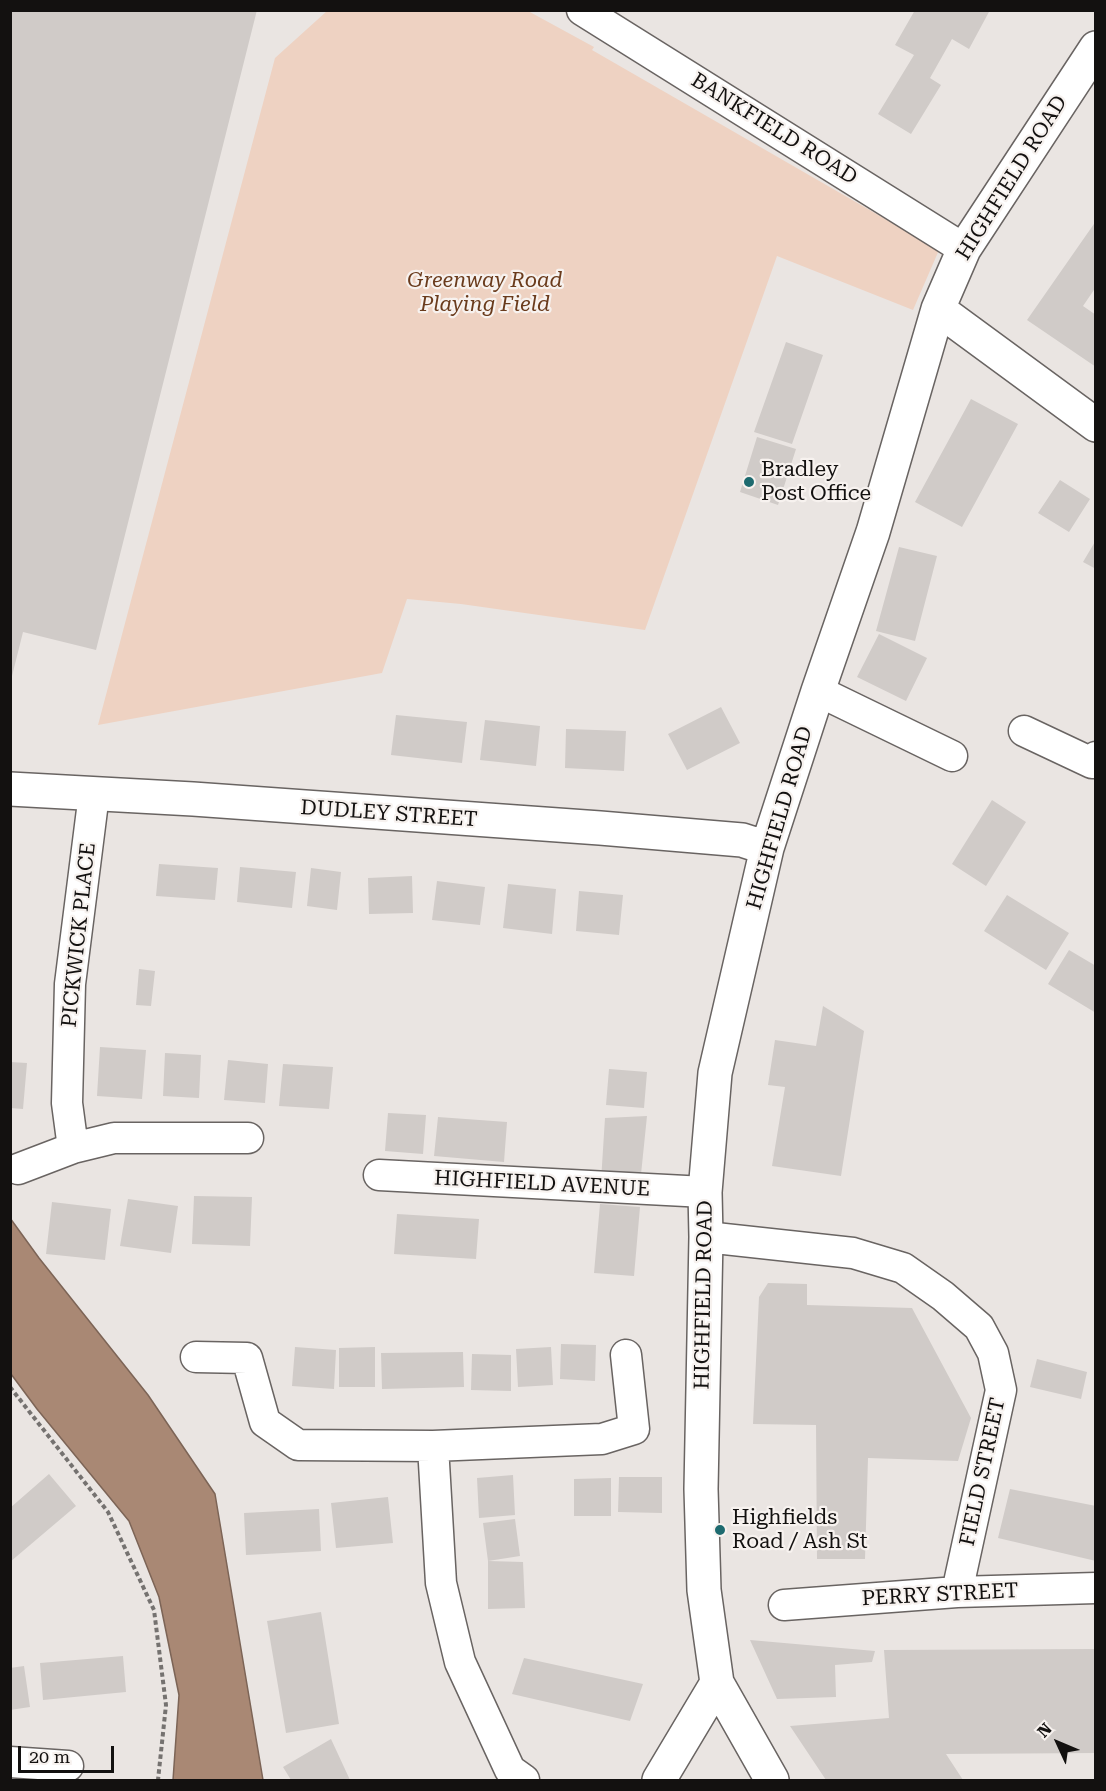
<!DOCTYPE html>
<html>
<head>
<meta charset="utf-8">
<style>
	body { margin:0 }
	#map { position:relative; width:1106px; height:1791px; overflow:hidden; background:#eae5e2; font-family:"Roboto Serif",serif }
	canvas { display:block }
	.frame { position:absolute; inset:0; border:12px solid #131110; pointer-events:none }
	.north { position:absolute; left:1028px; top:1713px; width:60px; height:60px; -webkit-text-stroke:4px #f7f2ef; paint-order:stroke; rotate:314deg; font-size:16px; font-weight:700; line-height:24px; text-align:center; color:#131110 }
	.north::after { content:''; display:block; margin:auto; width:21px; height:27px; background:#131110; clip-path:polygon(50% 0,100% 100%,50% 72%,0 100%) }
	.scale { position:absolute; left:18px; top:1746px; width:96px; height:27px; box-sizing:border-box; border:3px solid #131110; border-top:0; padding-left:8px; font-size:18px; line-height:21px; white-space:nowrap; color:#131110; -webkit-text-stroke:4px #f7f2ef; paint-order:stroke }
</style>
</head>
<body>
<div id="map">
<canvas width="1106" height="1791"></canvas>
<div class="frame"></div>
<div class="north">N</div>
<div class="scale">20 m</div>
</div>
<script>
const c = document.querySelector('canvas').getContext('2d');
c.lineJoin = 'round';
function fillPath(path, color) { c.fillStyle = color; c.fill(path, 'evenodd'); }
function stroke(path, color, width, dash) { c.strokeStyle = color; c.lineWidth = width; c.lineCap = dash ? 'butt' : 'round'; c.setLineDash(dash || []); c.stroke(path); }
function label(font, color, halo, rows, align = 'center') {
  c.font = font + ' "Roboto Serif",serif'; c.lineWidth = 4.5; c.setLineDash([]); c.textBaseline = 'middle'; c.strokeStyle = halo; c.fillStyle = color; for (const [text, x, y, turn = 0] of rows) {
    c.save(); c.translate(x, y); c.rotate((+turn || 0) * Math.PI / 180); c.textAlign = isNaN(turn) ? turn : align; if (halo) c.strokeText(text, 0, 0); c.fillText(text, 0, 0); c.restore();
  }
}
fillPath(new Path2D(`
	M327,11h201l66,36 -2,3 347,200 -26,60 -136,-54 -132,374 -184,-26 -54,-5 -25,74 -284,52 177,-667z`), '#eed2c2');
const water = new Path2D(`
	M10,1218l29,40 109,137 67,99 48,286h-90l6,-85 -20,-98 -30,-76 -92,-112 -26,-35z`);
fillPath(water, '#a98874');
stroke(water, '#7c6456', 1.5);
fillPath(new Path2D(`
	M10,10h247l-161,640 -73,-18 -12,48z
	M915,10h75l-21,39 -17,-10 -22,39 11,7 -30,49 -33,-20 36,-59 -19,-10z
	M1096,221v66l-13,19 13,9v52l-69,-47z
	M786,342l37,13 -31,89 -38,-12z
	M971,399l47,25 -56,103 -47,-25z
	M757,437l39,12 -18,56 -38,-13z
	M1060,480l30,19 -21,33 -31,-19z
	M1096,540v29l-13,-7z
	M899,547l38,9 -22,85 -39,-10z
	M879,634l48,24 -21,43 -49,-24z
	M721,707l19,36 -53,27 -19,-36z
	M396,715l71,7 -5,41 -71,-8z
	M485,720l55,6 -4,40 -56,-6z
	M566,729l60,2 -2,40 -59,-3z
	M992,800l34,22 -40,64 -34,-22z
	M159,864l59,4 -3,32 -59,-4z
	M240,867l56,5 -4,36 -55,-6z
	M311,868l30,4 -4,38 -30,-4z
	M412,876l1,37 -44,1 -1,-36z
	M437,881l48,6 -5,38 -48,-5z
	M508,884l48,5 -4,45 -49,-6z
	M579,891l44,4 -4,40 -43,-4z
	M1007,895l62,38 -23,37 -62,-39z
	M1069,950l27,16v47l-48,-29z
	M139,969l16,2 -4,35 -15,-1z
	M823,1006l41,25 -23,145 -69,-10 13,-79 -17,-2 7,-45 41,6z
	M100,1047l46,3 -4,49 -45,-3z
	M165,1053l36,2 -2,43 -36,-2z
	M228,1060l40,4 -3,39 -41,-3z
	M10,1062l17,1 -4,46 -13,-1z
	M283,1064l50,3 -4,42 -50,-3z
	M609,1069l38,3 -3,36 -38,-3z
	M388,1113l38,2 -3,39 -38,-3z
	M647,1116l-7,68 -39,-3 4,-63z
	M438,1117l69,5 -3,40 -70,-6z
	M194,1196l58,1 -2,49 -58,-2z
	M128,1199l50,7 -7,47 -51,-7z
	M52,1202l59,7 -6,51 -59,-6z
	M600,1204l40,3 -6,69 -40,-3z
	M397,1214l82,5 -3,40 -82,-5z
	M768,1283l39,1v21l105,3 59,110 -13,43 -90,-3 -3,101h-48l-1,-134 -63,-1 6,-127z
	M561,1344l35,1 -1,36 -35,-2z
	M295,1347l41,3 -2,39 -42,-3z
	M375,1347v40h-36v-39z
	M551,1347l2,38 -35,2 -2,-38z
	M463,1352l1,35 -82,2 -1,-36z
	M472,1354l39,1v36l-40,-1z
	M1037,1359l50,13 -6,27 -51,-12z
	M49,1474l27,32 -66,56v-54z
	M513,1475l2,40 -36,3 -2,-40z
	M619,1477h43v36l-44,-1z
	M611,1478v38h-37v-37z
	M1010,1489l86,17v55l-98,-23z
	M388,1497l5,46 -57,5 -5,-45z
	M319,1509l2,42 -75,4 -2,-42z
	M515,1519l5,37 -32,5 -5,-38z
	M488,1561l35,1 2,46 -37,1z
	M321,1612l18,112 -53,9 -19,-112z
	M750,1640l125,11 -3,11 -37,3 1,32 -59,2z
	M1096,1649v104l-150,1 17,26h-137l-36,-54 99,-8 -5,-68z
	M123,1656l3,36 -83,8 -3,-37z
	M524,1658l119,26 -13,37 -118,-27z
	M24,1666l6,41 -20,3v-42z
	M331,1739l19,41h-59l-8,-13z`), '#d0cbc8');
const street = new Path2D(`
	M582,10l382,239
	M818,691l134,65
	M1024,731l68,32 4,-6
	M73,1148l-6,-45 3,-119 24,-190
	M18,1169l55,-21 41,-10h134
	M379,1175l326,17
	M706,1237l147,16 50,15 40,28 36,31 14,26 8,37 -44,202
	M196,1357l51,1 18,64 33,23 135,1
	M784,1605l173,-13 139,-4
	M10,1762l58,4
	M524,1780l-14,-10 -50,-108 -19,-79 -8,-137 169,-7 32,-10 -8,-74`);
const secondary = new Path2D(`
	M938,309l158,116
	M10,789l183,10 407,29 142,12 25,8
	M659,1780l58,-97
	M772,1780l-55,-97 -13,-93 -3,-101 5,-252 -1,-45 10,-119 52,-225 51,-157 55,-159 65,-223 26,-60 132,-201`);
stroke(street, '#696462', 33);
stroke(secondary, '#696462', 36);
stroke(new Path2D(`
	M10,1387l98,125 46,98 12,95 -8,75`), '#757270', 4, [4.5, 3]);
stroke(street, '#fff', 30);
stroke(secondary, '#fff', 33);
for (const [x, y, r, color] of [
	[749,482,6,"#1d6a6f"],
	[720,1530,6,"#1d6a6f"]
]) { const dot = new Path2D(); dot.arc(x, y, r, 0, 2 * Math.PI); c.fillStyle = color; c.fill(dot); stroke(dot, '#f7f2ef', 2); }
label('21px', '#131110', '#f7f2ef', [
	["BANKFIELD ROAD",774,129,32],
	["HIGHFIELD ROAD",1012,178,-58],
	["DUDLEY STREET",389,814,4],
	["HIGHFIELD ROAD",780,818,-74],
	["PICKWICK PLACE",79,935,-84],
	["HIGHFIELD AVENUE",542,1184,3],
	["HIGHFIELD ROAD",704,1295,-89],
	["FIELD STREET",983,1472,-78],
	["PERRY STREET",940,1595,-3]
]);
label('italic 21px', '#6a3b1c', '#f7f2ef', [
	["Greenway Road",485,281],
	["Playing Field",485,305]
]);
label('21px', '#131110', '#f7f2ef', [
	["Bradley",761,470],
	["Post Office",761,494],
	["Highfields",732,1518],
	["Road / Ash St",732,1542]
], 'left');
</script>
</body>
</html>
